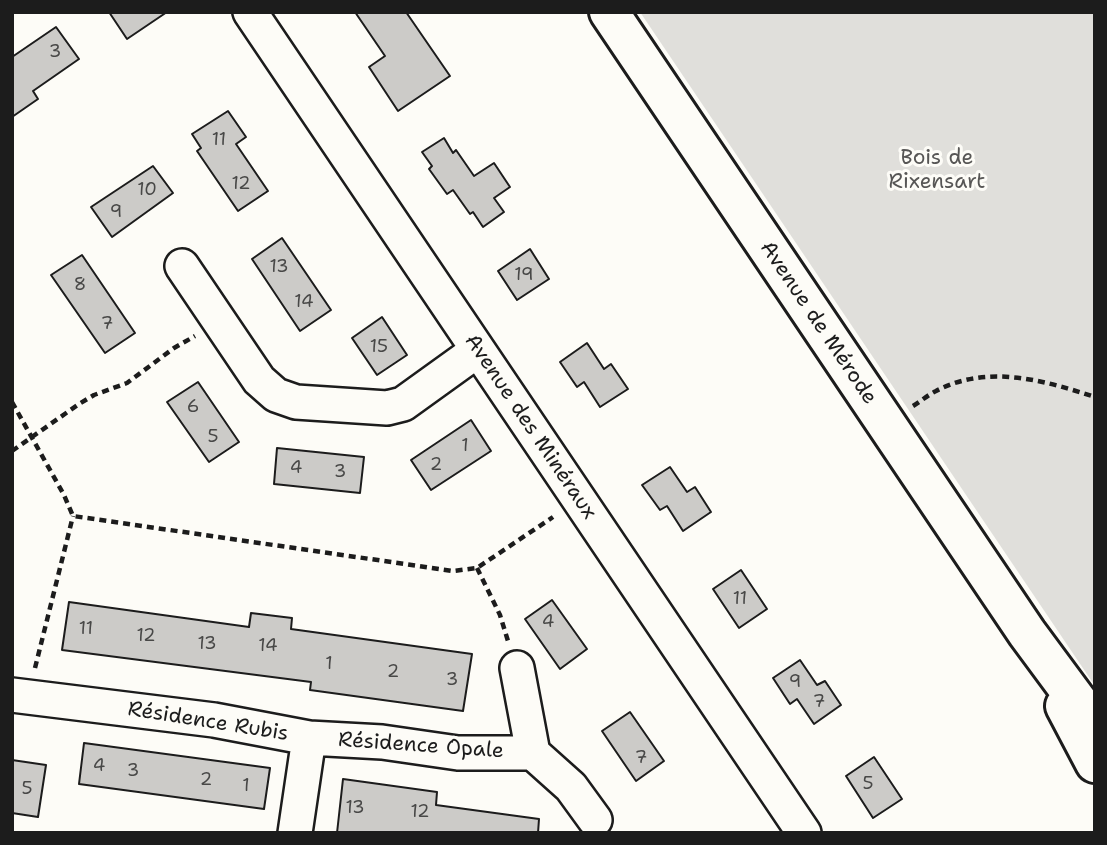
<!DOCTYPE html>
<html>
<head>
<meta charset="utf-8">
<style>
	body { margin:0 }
	#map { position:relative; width:1107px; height:845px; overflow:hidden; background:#fdfcf7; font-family:"Shantell Sans",sans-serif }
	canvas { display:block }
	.frame { position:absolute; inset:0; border:14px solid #1c1c1c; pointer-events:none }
</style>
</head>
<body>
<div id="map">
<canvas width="1107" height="845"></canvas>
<div class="frame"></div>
</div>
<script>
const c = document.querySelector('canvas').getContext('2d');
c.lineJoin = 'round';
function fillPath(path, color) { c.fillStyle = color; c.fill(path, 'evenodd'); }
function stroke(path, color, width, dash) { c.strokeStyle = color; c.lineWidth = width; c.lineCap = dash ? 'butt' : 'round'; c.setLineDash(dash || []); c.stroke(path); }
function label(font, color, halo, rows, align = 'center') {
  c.font = font + ' "Shantell Sans",sans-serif'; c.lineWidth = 6; c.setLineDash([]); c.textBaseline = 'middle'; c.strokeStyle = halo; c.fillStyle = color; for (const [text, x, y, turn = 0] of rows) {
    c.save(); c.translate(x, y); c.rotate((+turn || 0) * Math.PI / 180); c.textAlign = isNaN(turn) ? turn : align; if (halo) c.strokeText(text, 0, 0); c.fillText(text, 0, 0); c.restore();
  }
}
fillPath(new Path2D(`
	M640,12h455v674z`), '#e0dfdb');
const building = new Path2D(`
	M109,12h58l-40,27z
	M355,12h51l44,64 -52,35 -29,-44 16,-11z
	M56,27l23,32 -46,32 5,8 -26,18v-60z
	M228,111l18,26 -10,7 32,47 -30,20 -41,-60 4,-3 -9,-14z
	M444,138l9,15 3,-3 18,26 20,-13 16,24 -16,11 10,14 -21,15 -10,-15 -3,2 -17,-24 -6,4 -18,-25 3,-3 -10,-14z
	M153,166l20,27 -61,44 -21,-30z
	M282,238l49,72 -31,21 -48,-72z
	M530,249l19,30 -32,21 -19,-29z
	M82,255l53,78 -30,20 -54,-78z
	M382,317l25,38 -30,20 -25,-37z
	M587,343l17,26 7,-5 17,25 -28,18 -16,-25 -7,5 -17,-25z
	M198,382l41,60 -30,20 -42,-60z
	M471,420l20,31 -60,39 -20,-30z
	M277,448l87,9 -4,36 -86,-9z
	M670,467l17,25 8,-5 16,25 -28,19 -16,-25 -7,4 -18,-25z
	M741,570l26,39 -28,19 -26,-39z
	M552,600l35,49 -27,20 -35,-50z
	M69,602l180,25 2,-14 41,5 -1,11 181,25 -9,57 -153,-21 1,-8 -249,-32z
	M800,660l17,25 8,-4 16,24 -27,19 -17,-25 -7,5 -17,-26z
	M630,712l34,49 -28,20 -34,-50z
	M84,743l186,25 -6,41 -185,-25z
	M874,757l28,42 -29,19 -27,-42z
	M12,760l34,5 -8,52 -26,-4z
	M343,779l94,13 -1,13 103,14 -1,14h-201z`);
fillPath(building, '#cccbc8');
stroke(building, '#1c1c1c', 2);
const minor = new Path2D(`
	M250,12l554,821
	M182,266l77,114 17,15 20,7 91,6 16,-4 75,-54
	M517,668l16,85
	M12,695l202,25 95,18 73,4 76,11h75l38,34 24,33
	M295,833l14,-95`);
const tertiary = new Path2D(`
	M609,12l418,621 68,92
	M1065,706l30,57`);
stroke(minor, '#1c1c1c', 38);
stroke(tertiary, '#1c1c1c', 44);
stroke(new Path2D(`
	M12,402l52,93 9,21 380,55 24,-3 76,-51
	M913,406c8,-5 15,-11 23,-15 51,-27 107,-11 159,6
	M12,451l67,-47 15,-9 33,-12 47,-35 21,-12
	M477,568l23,47 8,26
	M35,668l38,-152`), '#1c1c1c', 4.5, [7, 5]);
stroke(minor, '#fdfcf7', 33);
stroke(tertiary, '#fdfcf7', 38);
label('18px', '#484847', null, [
	["3",55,52],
	["11",219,140],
	["12",241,184],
	["10",147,190],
	["9",116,212],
	["13",279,267],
	["19",524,275],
	["8",80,285],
	["14",304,302],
	["7",107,324],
	["15",379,347],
	["6",193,407],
	["5",213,437],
	["1",465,446],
	["2",436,465],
	["4",296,468],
	["3",340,472],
	["11",740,599],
	["4",548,622],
	["11",86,629],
	["12",146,636],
	["13",207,644],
	["14",268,646],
	["1",329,664],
	["2",393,672],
	["3",452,680],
	["9",795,682],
	["7",819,702],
	["7",641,758],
	["4",99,766],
	["3",133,771],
	["2",206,780],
	["5",868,784],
	["1",246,786],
	["5",27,789],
	["13",355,808],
	["12",420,812]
]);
label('21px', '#575655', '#fdfcf7', [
	["Bois de",937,159],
	["Rixensart",937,183]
]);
label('21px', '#1c1c1c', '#fdfcf7', [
	["Avenue de Mérode",818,323,56],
	["Avenue des Minéraux",530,427,56],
	["Résidence Rubis",208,722,9],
	["Résidence Opale",421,746,4]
]);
</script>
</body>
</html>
